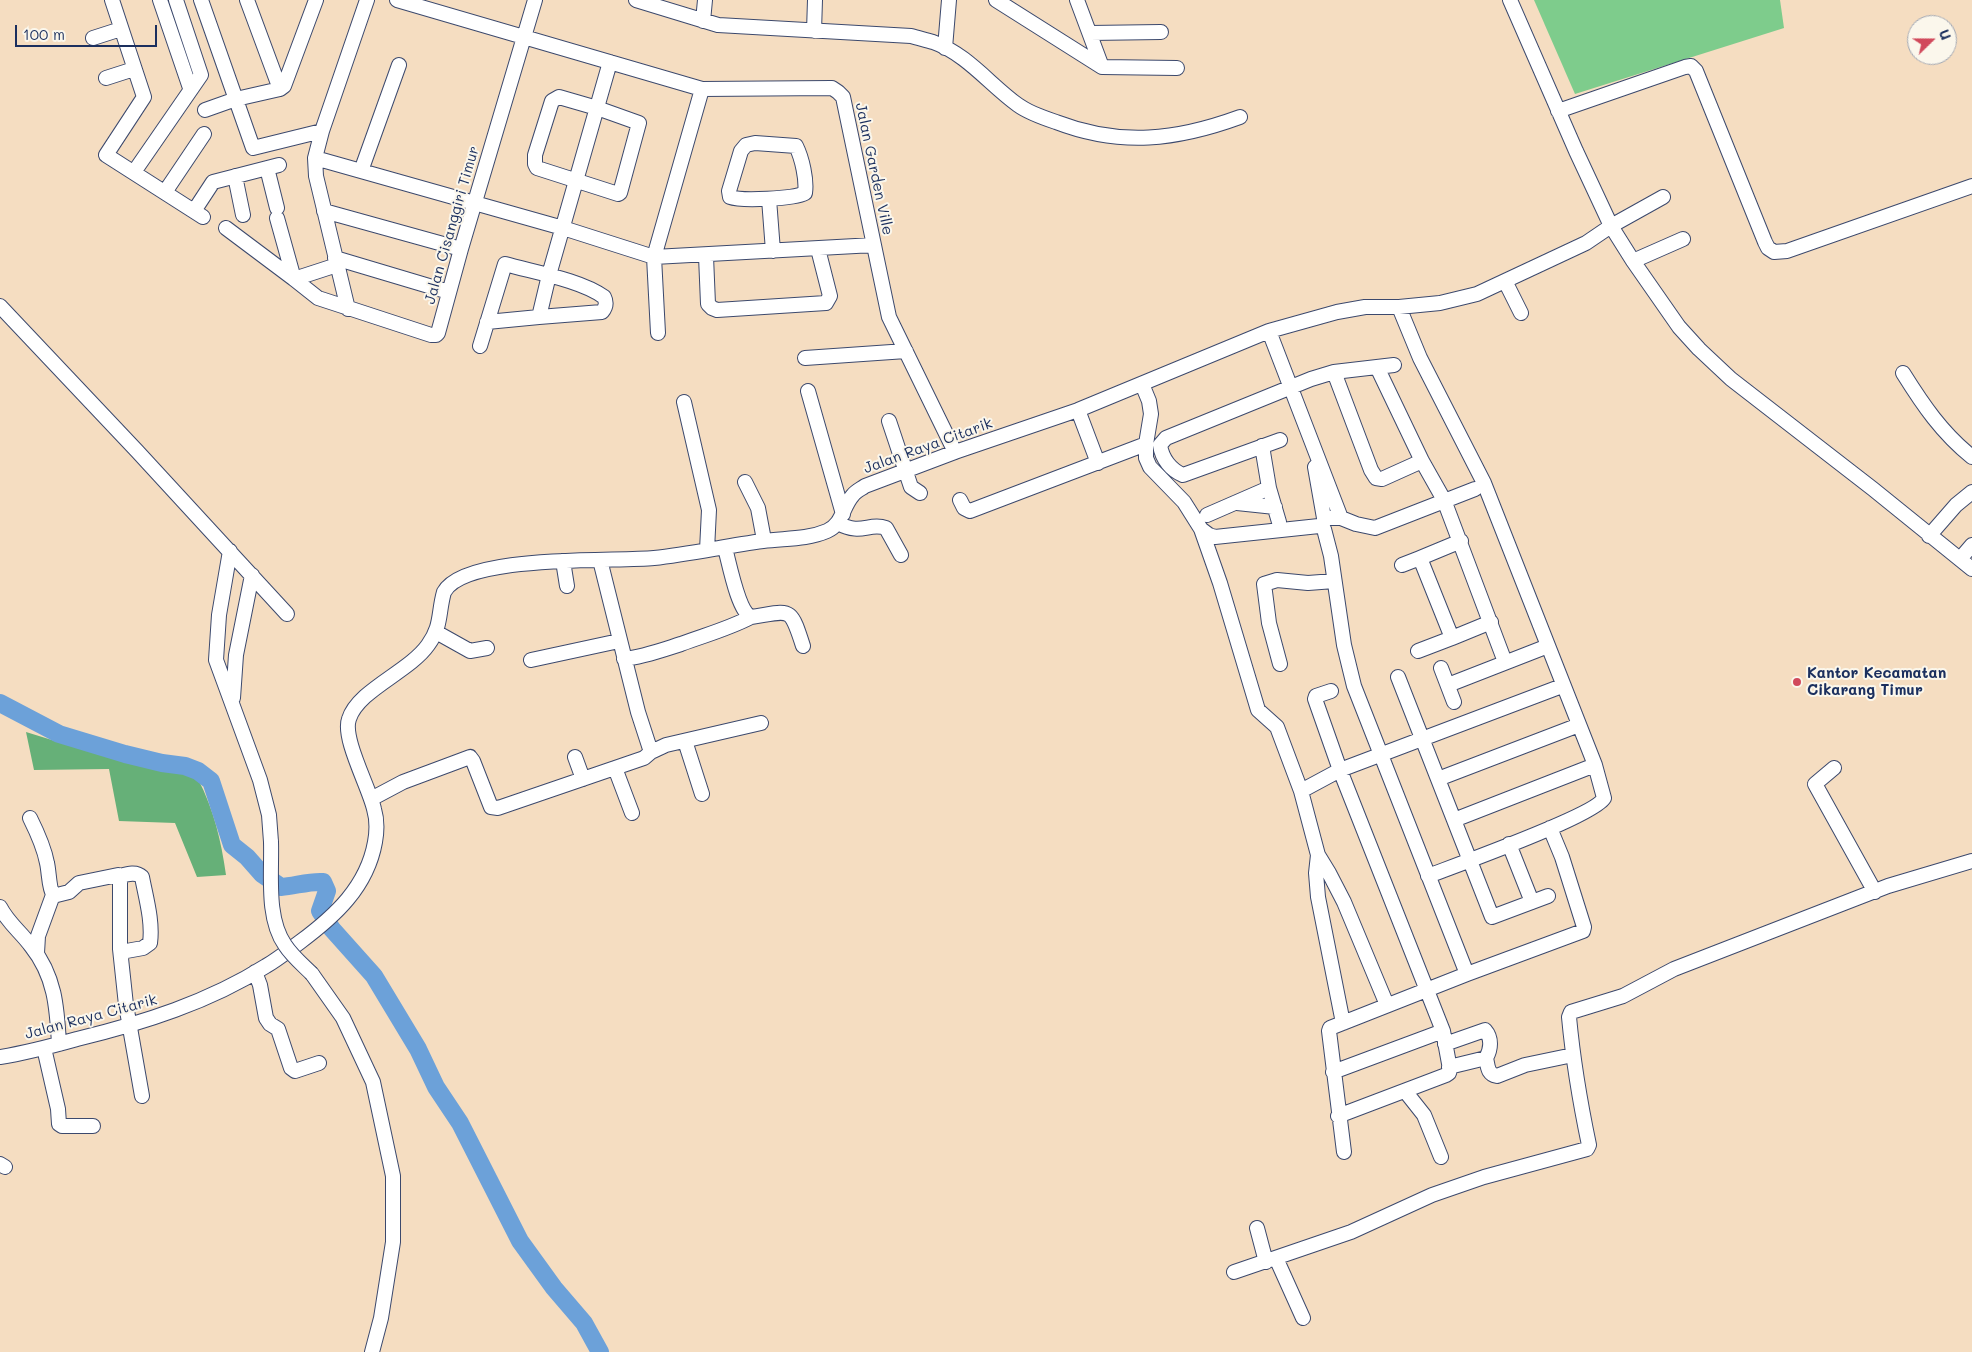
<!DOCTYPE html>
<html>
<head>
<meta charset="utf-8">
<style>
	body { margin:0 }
	#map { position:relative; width:1972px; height:1352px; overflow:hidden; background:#f5ddc1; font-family:Mali,sans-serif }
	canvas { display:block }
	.north { position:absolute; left:1907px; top:15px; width:50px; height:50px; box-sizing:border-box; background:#fbf7ec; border:1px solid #a1a7b3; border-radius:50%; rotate:68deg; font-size:14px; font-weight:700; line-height:20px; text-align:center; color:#1b2f5e }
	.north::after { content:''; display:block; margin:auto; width:18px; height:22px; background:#d1495b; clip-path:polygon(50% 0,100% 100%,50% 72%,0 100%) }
	.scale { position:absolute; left:15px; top:25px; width:142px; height:22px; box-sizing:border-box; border:2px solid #1b2f5e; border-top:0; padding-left:6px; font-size:15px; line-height:18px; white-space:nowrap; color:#1b2f5e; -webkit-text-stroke:4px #fbf7ec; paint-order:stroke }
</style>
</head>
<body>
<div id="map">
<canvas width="1972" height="1352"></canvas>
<div class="north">U</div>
<div class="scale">100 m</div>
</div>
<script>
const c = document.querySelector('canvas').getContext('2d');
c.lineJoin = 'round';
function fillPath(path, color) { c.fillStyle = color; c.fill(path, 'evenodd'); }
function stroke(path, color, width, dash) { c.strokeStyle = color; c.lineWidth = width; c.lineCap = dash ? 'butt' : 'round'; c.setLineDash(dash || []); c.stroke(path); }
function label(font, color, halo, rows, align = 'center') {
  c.font = font + ' Mali,sans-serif'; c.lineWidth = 4; c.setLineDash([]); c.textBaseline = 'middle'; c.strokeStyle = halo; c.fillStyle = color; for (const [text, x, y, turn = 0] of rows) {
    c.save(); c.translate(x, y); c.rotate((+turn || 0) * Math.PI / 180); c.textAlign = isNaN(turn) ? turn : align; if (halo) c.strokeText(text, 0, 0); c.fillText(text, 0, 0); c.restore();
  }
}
fillPath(new Path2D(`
	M1534,0h246l4,28 -209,66z`), '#7ecc8c');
fillPath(new Path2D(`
	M26,732l81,25 60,11 31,11c16,31 23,61 28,96l-29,2 -22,-54 -56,-2 -10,-52 -75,1z`), '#66b078');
stroke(new Path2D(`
	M0,703l59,31 66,20 37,9 23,3 13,5 13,10 21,64 15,12 15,17 19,13c14,-1 28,-6 42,-5l4,9 -7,20 12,18 42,47 44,73 18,38 24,36 60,118 34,47 30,35 16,29`), '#6ca1d9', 18);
const minor = new Path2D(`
	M112,0l32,97 -38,58 97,62
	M160,0l30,88
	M201,0l52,148 69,-17
	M247,0l33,89
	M397,0l305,89 130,-1 6,4 5,5 46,220 66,135
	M636,0l82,25 193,11c7,2 15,4 22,6 34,12 57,43 85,63 11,8 26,13 38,17 65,25 121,18 184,-5
	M996,0l106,67 75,1
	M1077,0l25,67
	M1510,0l66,151 35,75 22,35 46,66 20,22 32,30 142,110 99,80
	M703,21l2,-21
	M814,31l1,-31
	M1090,33l71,-1
	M93,38l28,-9
	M945,48l4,-48
	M106,78l28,-9
	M559,97l38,11 42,15 -19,70 -2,1 -81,-26 -2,-4v-9l17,-54z
	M205,110l31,-11 44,-10 4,-3 32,-86
	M1558,111l127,-44 6,-1 5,5 69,171 3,6 6,4 13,-1 185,-65
	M755,143l41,3c6,12 11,34 9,47 -11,6 -64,8 -75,4l-1,-6 12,-40 5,-6z
	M315,158l248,70 91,29 220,-12
	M267,168l10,40
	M361,171l38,-106
	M134,172l67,-97 -25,-75
	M235,176l8,39
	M165,192l39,-58
	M769,199l4,52
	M194,211l19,-29 66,-17
	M324,211l137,38
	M277,218l17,61
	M226,228l68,51
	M706,256l2,48 4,4 5,2 109,-7 4,-7 -12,-47
	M335,258l114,34
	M1633,261l50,-22
	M337,265l-43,14 24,19 113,37h5l2,-2 23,-84 74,-249
	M1505,281l16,32
	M0,306l137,145 150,163
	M1399,307l21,51 64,125 111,282 9,33c-8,17 -150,68 -176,78
	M348,309l-32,-133 -1,-18 7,-27 45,-131
	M487,322l52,-5
	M1269,331l72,187 15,6 19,4 100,-39
	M658,333l-4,-76 48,-168
	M480,346l25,-82c28,8 76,16 99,33 3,6 2,10 -2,15l-63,5 10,-42 61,-213
	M805,358l101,-7
	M1377,367l45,94 22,39 61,162
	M1334,372l37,98 5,8 6,1 40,-18
	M1903,373c20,32 39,60 69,84
	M1142,384l7,17 2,13 -5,30v14l4,9 34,35 17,27 8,6 6,2 104,-11 5,3 7,27 13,89 10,41 113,288
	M808,391l35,123
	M684,402l25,108 -2,40
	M1078,410l20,53
	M889,421l22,66 9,6
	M1280,440l-97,35c-12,-5 -21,-16 -23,-30l6,-7 145,-59 23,-7 60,-7
	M1262,446l7,42 10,34
	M1315,467l9,51h17
	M745,482l13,26 6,32
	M960,500l4,8 6,3 176,-67
	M1237,503l38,4
	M1207,515l62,-27
	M838,523c23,13 31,-1 48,5l15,27
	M1201,529l19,54 38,127 19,17 24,64 17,64 11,18 15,29 43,103
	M1929,536l27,-31 16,-13
	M1461,541l-41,17 32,80 39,-16
	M725,548c4,14 13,63 26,69 40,-6 39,-12 52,29
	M230,551l-11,64 -3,45 44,120 9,35 2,27
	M1960,559l12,-14
	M563,561l4,25
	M1402,565l18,-7
	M436,632l34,19 17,-3
	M1418,651l34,-13
	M624,659c19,-2 38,-9 57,-15 24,-9 47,-15 70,-27
	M531,660l88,-19
	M1280,664l-11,-41 -5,-39 13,-4 31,3 26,-2
	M1441,668l13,34
	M1398,677l94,240 56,-21
	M1448,685l100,-39
	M1331,691l-15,5 -1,3 25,71 103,261 7,38 -1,4 -3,2 -108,41
	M233,698l3,-43 16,-80
	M685,741l17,53
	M651,752l15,-7 95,-22
	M575,757l8,22
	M615,768l17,45
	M1834,768l-19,16 60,108
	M1438,779l141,-54
	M1301,791l39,-21 222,-84
	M371,799l32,-17 67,-25 3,4 18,46 7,1 146,-50 7,-6 -13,-40 -38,-152
	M30,818c7,14 14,29 17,45 2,8 2,26 6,31l4,1 12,-3 10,-9 39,-8 2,2v72l6,56 16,91
	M1454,820l141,-55
	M1509,844l23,58
	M1318,855l-2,18 2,24 25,126
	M120,876c7,-2 16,-5 22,1 4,21 11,45 8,66l-7,5 -22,4
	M0,907c8,16 21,25 31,39 24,30 26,61 28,98
	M37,953l1,-17 15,-41
	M255,972l5,13 6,33 4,6 8,5 13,39 4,3 24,-8
	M312,974l31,44 30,64 20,94v66l-12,76 -9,34
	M1445,1044l40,-14c7,8 6,19 1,28
	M44,1048l14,61 1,15 3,2h31
	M0,1057c26,-4 52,-11 77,-18 66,-16 132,-37 189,-73 12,-7 23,-16 34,-24 35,-26 67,-55 75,-100 2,-11 2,-23 -1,-33 -5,-22 -32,-71 -25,-90 9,-29 60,-47 79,-74 14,-19 10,-32 16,-53 21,-38 167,-30 210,-34 36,-4 72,-12 109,-17 21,-3 43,-1 64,-10 16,-7 15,-24 26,-36 3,-4 8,-6 12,-9l90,-34 123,-42 191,-79 68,-19 28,-5h34l41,-4 37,-9 109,-51 25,-17 52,-29
	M1449,1067l37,-9c2,8 1,16 11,18l28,-11 48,-10
	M1333,1072l110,-41
	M1405,1091l19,24 17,42
	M1344,1152l-15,-121 1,-3 137,-54 116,-43 1,-4 -22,-70 -12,-29
	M0,1164l5,3
	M1257,1228l9,34
	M1276,1258l27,60
	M1234,1272l117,-40 81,-37 52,-18 103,-28 2,-4c-9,-43 -16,-85 -20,-128l2,-5 52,-16 51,-27 214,-83 84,-25`);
stroke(minor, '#3c496d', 16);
stroke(minor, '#fff', 14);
const minorBridge = new Path2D(`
	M271,842c1,32 -5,76 14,103 7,11 18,20 27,29`);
stroke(minorBridge, '#3c496d', 16, []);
stroke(minorBridge, '#fff', 14);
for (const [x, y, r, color] of [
	[1797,682,5,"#d1495b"]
]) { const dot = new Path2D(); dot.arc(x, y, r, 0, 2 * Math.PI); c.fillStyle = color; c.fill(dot); stroke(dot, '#fbf7ec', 2); }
label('15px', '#1b2f5e', '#fbf7ec', [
	["Jalan Garden Ville",874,169,78],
	["Jalan Cisanggiri Timur",452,225,-74],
	["Jalan Raya Citarik",928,446,-20],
	["Jalan Raya Citarik",91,1017,-15]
]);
label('bold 15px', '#1b2f5e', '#fbf7ec', [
	["Kantor Kecamatan",1807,673],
	["Cikarang Timur",1807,690]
], 'left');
</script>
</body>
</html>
